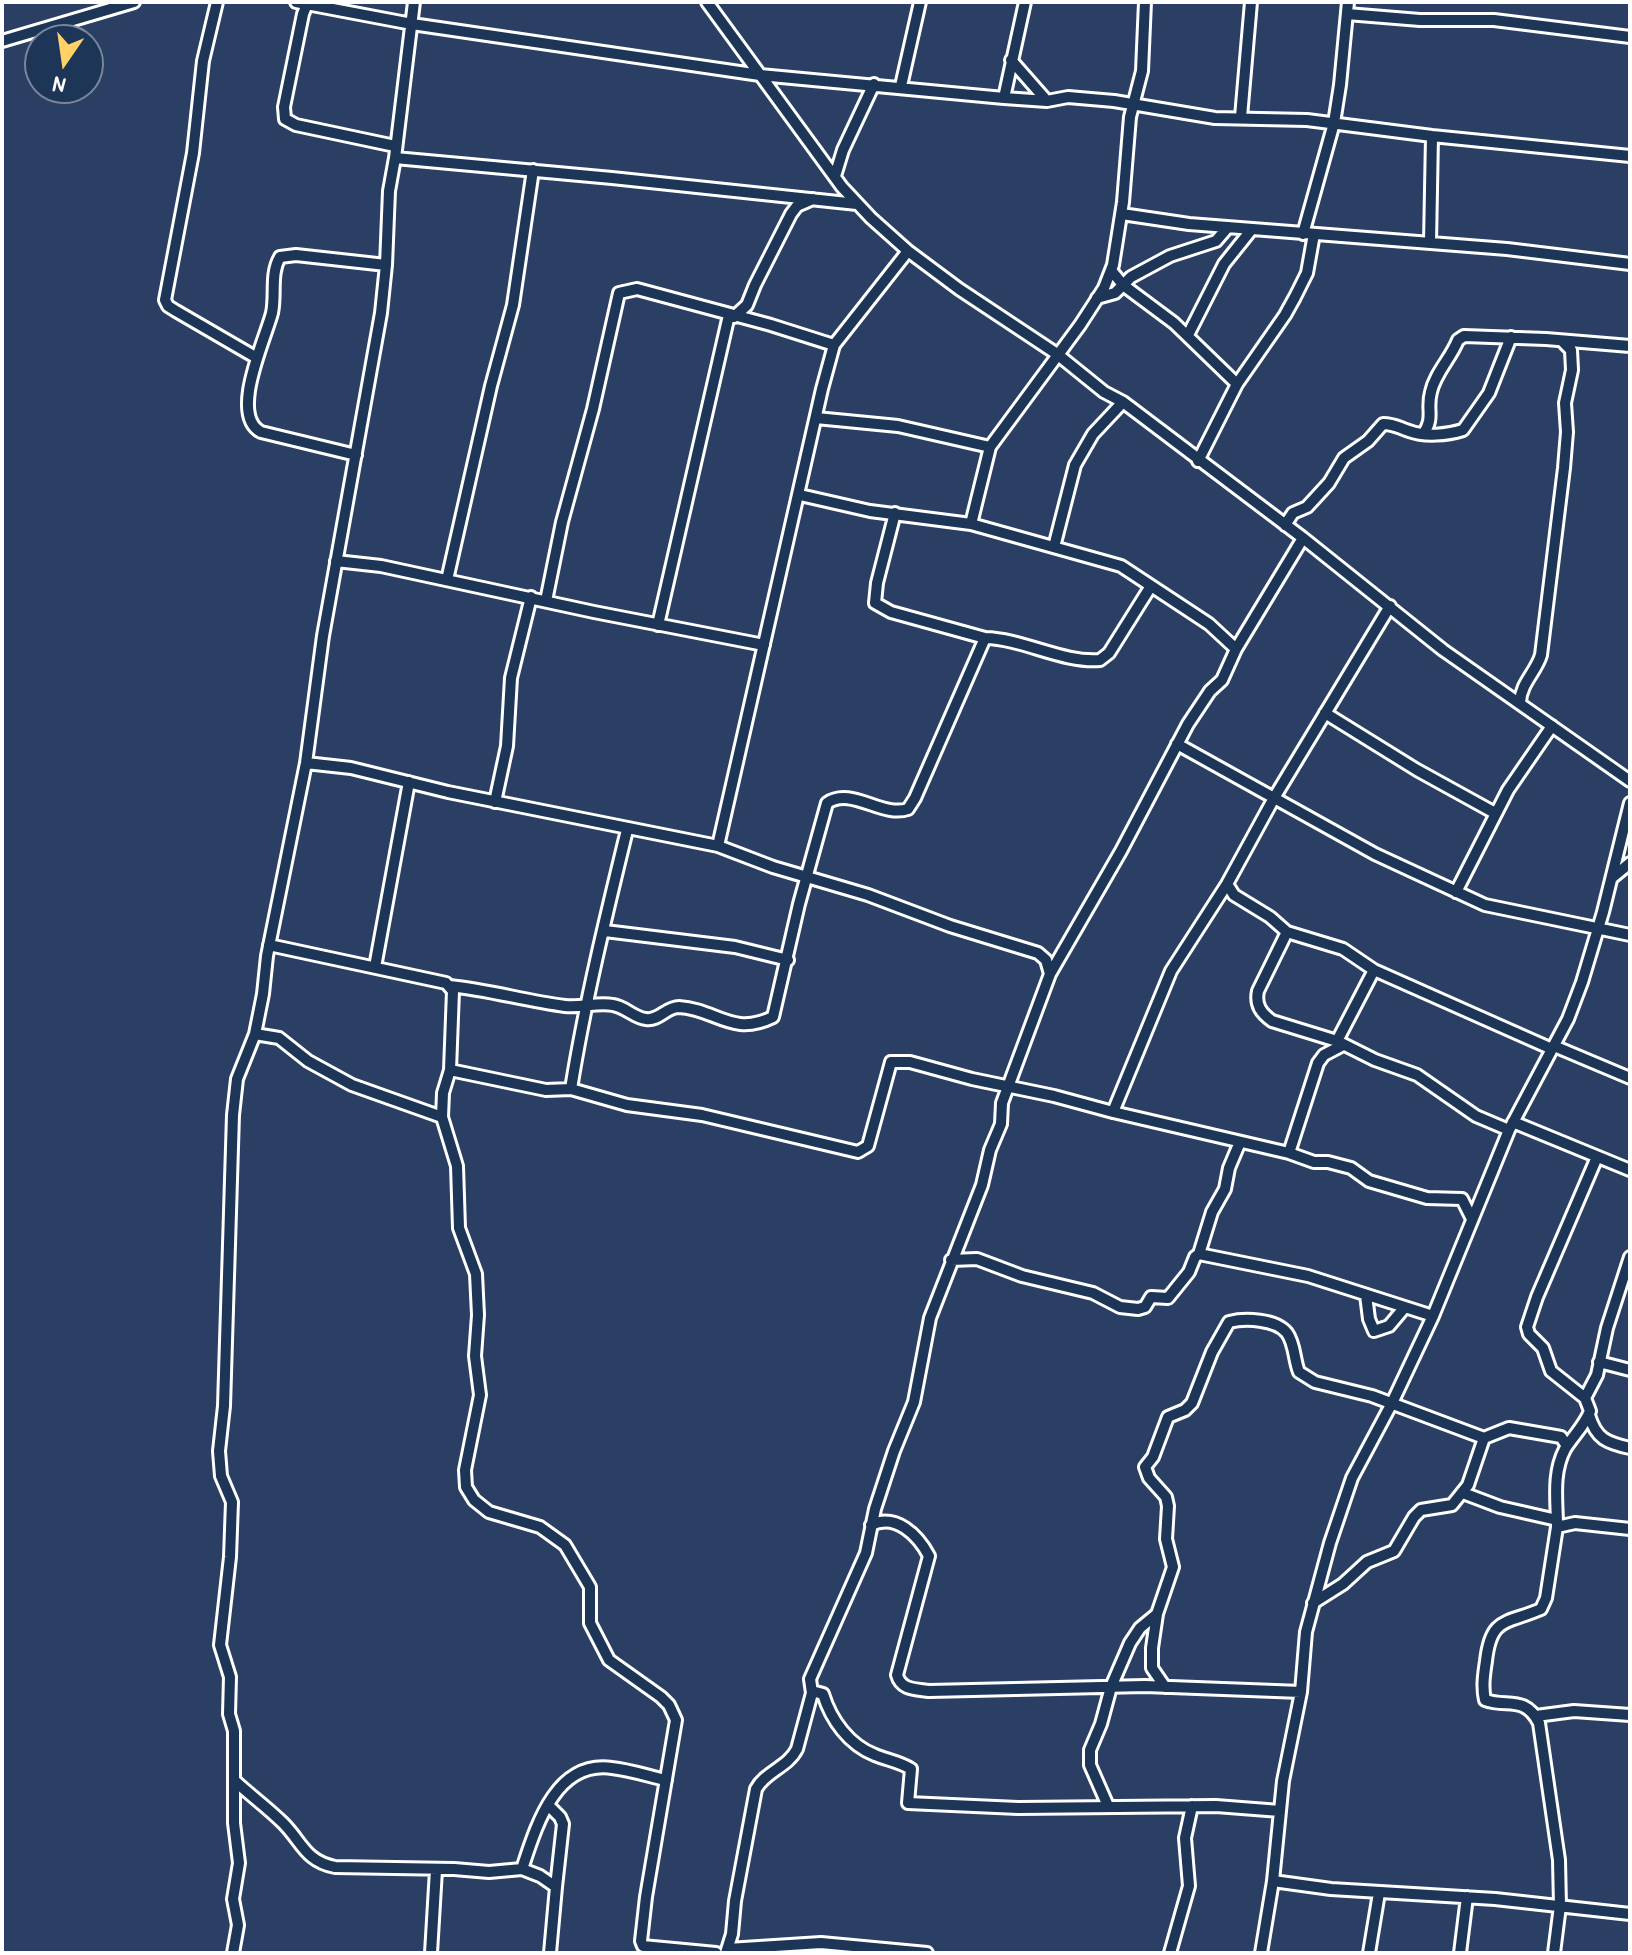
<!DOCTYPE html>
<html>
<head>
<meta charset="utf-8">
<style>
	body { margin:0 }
	#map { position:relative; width:1632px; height:1955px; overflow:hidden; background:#2a3f63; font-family:"Patrick Hand",sans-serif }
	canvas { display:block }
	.frame { position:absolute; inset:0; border:4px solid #fff; pointer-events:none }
	.north { position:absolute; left:24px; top:24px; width:80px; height:80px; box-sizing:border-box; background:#1d3557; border:2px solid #77869a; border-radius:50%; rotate:193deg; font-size:22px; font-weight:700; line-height:32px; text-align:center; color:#fff }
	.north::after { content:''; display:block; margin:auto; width:28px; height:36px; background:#ffd166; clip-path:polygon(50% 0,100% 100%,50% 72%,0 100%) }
</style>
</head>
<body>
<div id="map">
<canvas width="1632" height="1955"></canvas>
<div class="frame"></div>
<div class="north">N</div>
</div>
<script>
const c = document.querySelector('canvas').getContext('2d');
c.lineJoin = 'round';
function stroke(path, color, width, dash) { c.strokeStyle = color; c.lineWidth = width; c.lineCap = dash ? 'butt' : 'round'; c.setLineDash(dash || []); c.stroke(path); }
const street = new Path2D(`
	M217,2l-14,59 -10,92 -28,147 3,6 8,5 81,47
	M296,2l116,22 348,51 244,23 43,3 21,-4 46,4 101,17 92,2 125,16 198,20
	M707,2l135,185 29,31 37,33 51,38 98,65 47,38 19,10 180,136 140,112 187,131
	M307,4l-4,10 -19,93 1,12 11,6 99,21
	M1347,14l73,6h74l136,17
	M2,41l132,-39
	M1011,60l36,41
	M901,86l19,-84
	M1004,98l21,-96
	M1241,117l10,-115
	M395,158l217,20 245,26
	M835,176l8,-26 31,-66
	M1122,214l67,10 318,25 123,15
	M1303,234l31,-111 6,-38 8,-83
	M1430,243l2,-107
	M1111,270l12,15 51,38 63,61
	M1097,298l18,-5 16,-16 39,-21 46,-15 12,-14
	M734,317l13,-12 8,-20 36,-71 6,-8 16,-7
	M1188,335l36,-71 28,-35
	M816,418l82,8 92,21
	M1423,434c12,-16 3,-25 8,-42 4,-19 20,-34 27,-52l6,-4 82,3 84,7
	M356,455l-95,-23c-32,-17 4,-92 11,-119 4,-18 -2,-39 8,-56l16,-2 90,10
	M1198,461l39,-77 48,-69 10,-18 12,-24 7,-39
	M800,495l70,16 101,13 150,42 88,58 27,25
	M895,513l-18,70 -2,20 16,9 94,26
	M971,524l19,-77 90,-122 24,-37 9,-23 10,-63 7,-85 12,-46 3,-69
	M1285,525l8,-12 14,-6 22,-24 15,-25 24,-17 15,-17c12,0 16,4 26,7 16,6 38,4 54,-1l26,-37 22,-56
	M1054,547l21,-82 18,-31 30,-32
	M336,561l45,5 213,46 170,33
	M447,580l44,-194 22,-81 20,-135
	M546,601l16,-79 31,-113 26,-116 18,-4 134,36 63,20
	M658,625l71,-310
	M1520,702c1,-19 16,-30 21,-47l23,-187 3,-36 -2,-29 7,-33 -1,-20 -8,-8
	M1325,713l92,57 78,43
	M1177,744l198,110 110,51 145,30
	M306,763l45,5 97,24 270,54 55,21 95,28 82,31 88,27 8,7 4,14
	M495,802l12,-56 4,-68 20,-81
	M718,846l104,-457 12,-44 74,-94
	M1613,877l17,-14
	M1227,884l7,11 36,22 17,15 56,17 31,21 178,79
	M1456,892l52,-102 44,-64
	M605,931l130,16 53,13
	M1287,932l-29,59c-3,14 3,22 14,30l65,20 38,19 42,15 59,41 33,14
	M269,945l177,38 7,8 -3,79 -7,23 -1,24 15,49 2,62 17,46 2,41 -3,41 5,39 -15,75 1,17 8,13 15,12 51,15 25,18 25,42v36l19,37 52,37 8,8 7,15 -30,177 -5,44 2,5 10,1 63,6
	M375,967l34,-185
	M450,986c39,4 76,15 115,20 16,2 32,-4 48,-1 13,2 21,13 33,14 13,2 20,-12 33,-12 37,2 53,30 94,10l26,-113 28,-101c24,-17 55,15 81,6l7,-11 70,-160c39,1 77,25 115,22l9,-7 42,-67
	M255,1034l24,4 29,23 44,24 90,32
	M1337,1041l37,-71
	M1554,1046l76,32
	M450,1070l96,20 25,-1 56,16 75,10 156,37 10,-6 23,-84h19l62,17 82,17 59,16 176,41 25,9h14l23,6 18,13 58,17 35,1 9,18
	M571,1089c14,-87 35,-173 56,-259
	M1113,1112l58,-141 56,-87 47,-86 116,-192
	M1513,1122l117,48
	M1289,1153l29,-90 6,-8 19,-10
	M1199,1254l13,-42 13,-23 4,-21 11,-26
	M951,1260l26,-1 45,17 71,17 27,14 18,2 7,-2 6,-10 17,1 21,-26 6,-15 4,-3 109,22 125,40
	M1366,1295l3,24 5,12 15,-5 16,-19
	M1599,1362l31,8
	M1585,1398l12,-23 10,-47 23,-71
	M1589,1415c7,24 18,28 41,33
	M1463,1493l37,14 57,13
	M871,1525c25,-12 47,10 58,31l-32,119c4,15 18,14 32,16l216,-5 156,6
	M1557,1527c0,-27 -5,-53 8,-78 8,-13 20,-24 25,-38l-5,-13 -34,-27 -8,-23 -14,-14 -2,-7 10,-30 60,-140
	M1313,1603l30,-19 24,-22 27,-11 20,-34 7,-7 31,-5 16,-20 16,-47
	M1165,1687l-13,-19v-20l5,-34 16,-47 -7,-28 2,-33 -2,-9 -17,-19 -4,-11 8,-10 15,-40 17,-7 7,-7 20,-51 17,-30c16,-4 47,-3 58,11 8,11 7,27 12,39l16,10 57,14 112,42 25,-10 52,9 6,9
	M812,1691l11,3c8,26 26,51 52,61 12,5 25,7 36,14l-3,34 110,5 198,-2 64,5
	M1536,1716l38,-5 56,4
	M235,1781c15,14 33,27 48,42 19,19 22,38 52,44l119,2 35,3 33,-3 18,7 16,11 -6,66
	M548,1805l12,12 3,7 -7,63
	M1108,1806l-18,-41v-15l11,-26 10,-37 19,-44 10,-15 17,-14
	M522,1869c14,-42 33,-109 90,-101 18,2 36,8 54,12
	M1273,1881l58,8 164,10 135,15
	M728,1949l93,-6 106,10
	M233,1953l5,-28 -5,-26 6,-36 -5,-40v-92l-5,-17 1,-37 -10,-32 10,-88 2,-55 -11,-26 -2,-25 5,-45 9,-291 4,-36 18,-45 8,-40 4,-38 39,-193 17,-127 58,-323 5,-48 3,-74 6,-33 19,-156
	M431,1953l5,-83
	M726,1953l6,-19 3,-33 21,-112c9,-17 32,-22 41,-40l15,-56 -2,-14 56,-126 9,-44 19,-58 20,-49 16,-84 52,-133 8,-35 11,-26 1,-21 48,-129 71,-123 67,-127 22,-33 12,-11 14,-31 67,-111
	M1170,1953l19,-67 -4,-48 7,-32
	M1261,1953l12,-72 10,-100 18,-89 5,-60 24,-89 22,-65 40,-75 41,-87 76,-186 59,-111 14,-37 21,-70 27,-109
	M1369,1953l10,-60
	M1460,1953l7,-56
	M1554,1953l6,-47 -1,-46 -20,-137c-14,-28 -32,-15 -54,-23 -3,-13 -1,-26 1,-39 5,-45 21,-37 55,-52l5,-11 11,-71 18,-4 55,6`);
stroke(street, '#fff', 16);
stroke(street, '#1d3557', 10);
</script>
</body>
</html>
